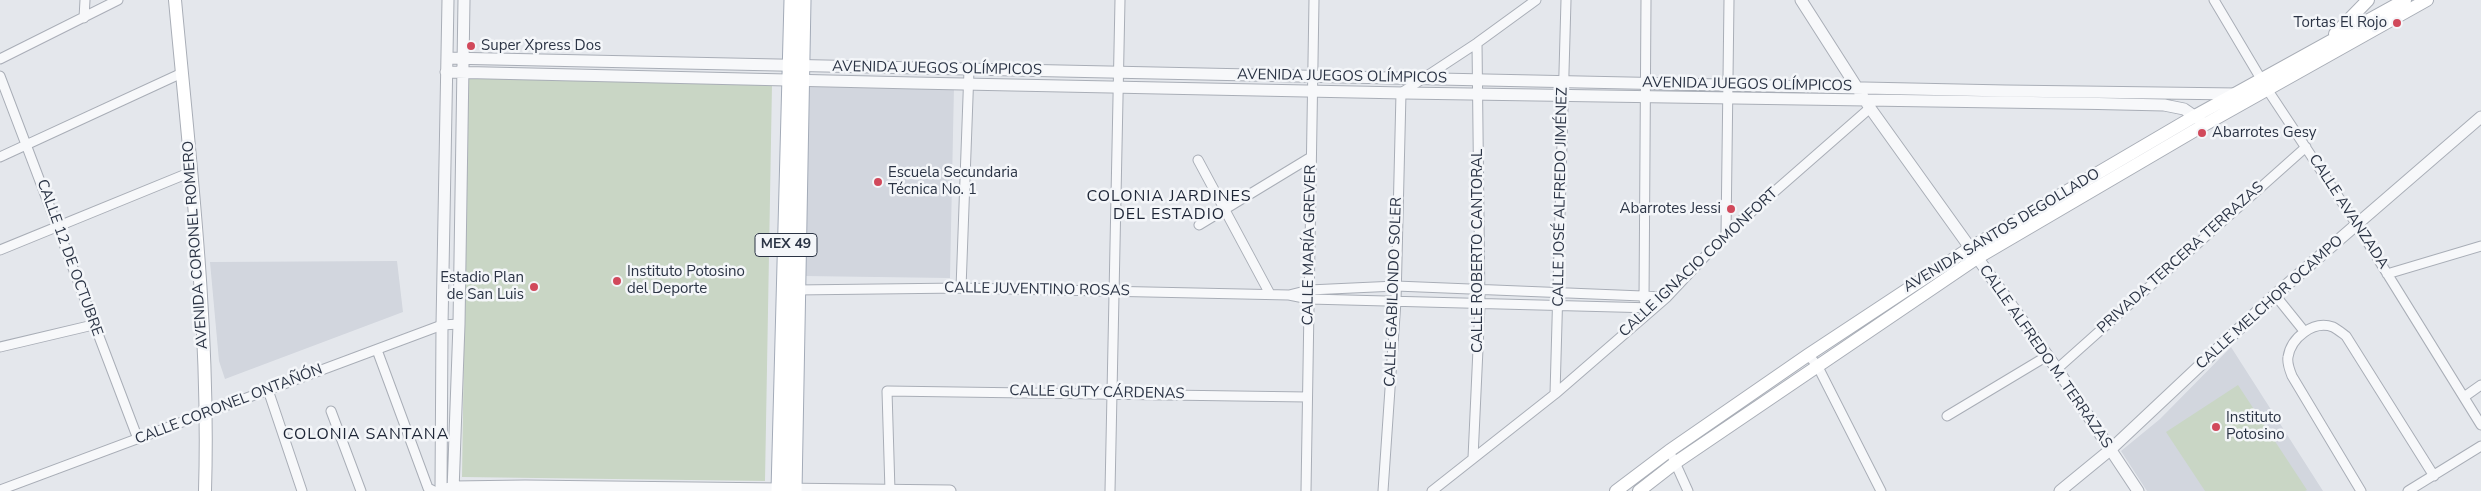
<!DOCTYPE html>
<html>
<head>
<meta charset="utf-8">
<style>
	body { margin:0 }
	canvas { display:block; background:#e4e7ec }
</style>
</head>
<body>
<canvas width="2481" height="491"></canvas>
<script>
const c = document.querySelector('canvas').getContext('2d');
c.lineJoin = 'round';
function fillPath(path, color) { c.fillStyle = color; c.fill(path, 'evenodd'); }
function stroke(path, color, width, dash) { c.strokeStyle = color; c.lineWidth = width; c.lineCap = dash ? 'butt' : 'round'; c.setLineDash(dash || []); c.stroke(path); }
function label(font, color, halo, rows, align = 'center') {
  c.font = font + ' "Nunito Sans",sans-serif'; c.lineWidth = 5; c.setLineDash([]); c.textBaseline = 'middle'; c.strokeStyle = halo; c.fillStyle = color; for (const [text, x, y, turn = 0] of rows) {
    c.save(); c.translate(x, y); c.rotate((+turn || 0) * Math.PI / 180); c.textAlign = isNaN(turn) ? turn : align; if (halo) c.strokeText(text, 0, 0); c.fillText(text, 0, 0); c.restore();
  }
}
fillPath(new Path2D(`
	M807,83l147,3 -4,192 -147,-2z
	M397,261l6,51 -178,67 -6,-18 -9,-99z
	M2231,347l92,144h-176l-26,-40 39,-32z`), '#d2d6de');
fillPath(new Path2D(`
	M468,74l304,10 -7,397 -303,-4z
	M2238,385l69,105 -2,1h-100l-39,-59z`), '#c9d6c5');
const minor = new Path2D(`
	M2214,0l53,89 90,136 124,200
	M84,18l1,-18
	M0,59l118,-59
	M0,76l138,363
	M0,157l182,-84
	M1198,160l72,134
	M1199,225l112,-68
	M1726,234l3,-234
	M0,250l191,-78
	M2387,274l94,-28
	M961,288l8,-218
	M795,290l166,-2 328,7 20,4 345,9
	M1289,295l20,-5 87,-4 271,11
	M2275,295l29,36
	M1644,300l2,-300
	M0,347l93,-22
	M377,350l51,138 6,3
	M1808,355l9,10 64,126
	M2057,369l249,-222
	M268,390l34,101
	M1555,394l11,-394
	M2464,397l17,-12
	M331,411l30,80
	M1947,416l100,-60
	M1473,458l7,-153 -3,-262
	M1673,458l15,33
	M0,490l442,-165 17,-1
	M890,491l-3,-100 420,6
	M1110,491l10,-491
	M1306,491l8,-491
	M1383,491l13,-190 5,-208 76,-50 59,-43
	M1432,491l123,-97 112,-97 59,-63 144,-126
	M2361,491l-69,-115c-2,-5 -5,-14 -4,-19 3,-19 25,-37 45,-30 4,2 9,6 13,9l88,140
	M2408,491l73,-45`);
const tertiary = new Path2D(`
	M1801,0l69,108 187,261 81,122
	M447,58l1559,33 231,3
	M446,72c319,8 639,15 958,21 254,5 507,6 760,12l20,4 16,11
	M441,490l13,-3 71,-1 425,5
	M441,490l1,-165 6,-325
	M453,491l6,-167 5,-324
	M2060,491l50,-41 165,-155 206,-178`);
const secondary = new Path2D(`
	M175,0c15,163 35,327 30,491
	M2335,34l33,-34
	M1616,491l53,-40 139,-96 162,-107 225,-132 210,-116
	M1639,491l36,-28 302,-205 227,-133 223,-125`);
const primary = new Path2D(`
	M779,491l13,-491
	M794,491l9,-491`);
stroke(minor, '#a9aeb7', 11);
stroke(tertiary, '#a9aeb7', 13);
stroke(secondary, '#a9aeb7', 14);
stroke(primary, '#a3abb8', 17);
stroke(minor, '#f7f8fa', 9);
stroke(tertiary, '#f7f8fa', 11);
stroke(secondary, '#fff', 12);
stroke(primary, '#fff', 15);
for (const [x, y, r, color] of [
	[2397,23,5,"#d1495b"],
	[471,46,5,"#d1495b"],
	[2202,133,5,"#d1495b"],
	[878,182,5,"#d1495b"],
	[1731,209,5,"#d1495b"],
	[617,281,5,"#d1495b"],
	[534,287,5,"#d1495b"],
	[2216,427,5,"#d1495b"]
]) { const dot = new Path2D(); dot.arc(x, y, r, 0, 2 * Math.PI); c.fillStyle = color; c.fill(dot); stroke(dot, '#f4f6f9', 2); }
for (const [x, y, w] of [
	[786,245,62]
]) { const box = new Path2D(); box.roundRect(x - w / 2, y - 11.5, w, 23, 4); c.fillStyle = '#f4f6f9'; c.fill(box); stroke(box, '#2b3445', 1); }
label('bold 14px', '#2b3445', null, [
	["MEX 49",786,245]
]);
label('15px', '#2b3445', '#f4f6f9', [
	["Tortas El Rojo",2387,23,"right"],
	["Super Xpress Dos",481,46],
	["Abarrotes Gesy",2212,133],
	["Escuela Secundaria",888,173],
	["Técnica No. 1",888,190],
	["Abarrotes Jessi",1721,209,"right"],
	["Instituto Potosino",627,272],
	["del Deporte",627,289],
	["Estadio Plan",524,278,"right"],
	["de San Luis",524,295,"right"],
	["Instituto",2226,418],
	["Potosino",2226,435]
], 'left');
label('15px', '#2b3445', '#f4f6f9', [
	["AVENIDA JUEGOS OLÍMPICOS",937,69,1],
	["AVENIDA JUEGOS OLÍMPICOS",1342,77,1],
	["AVENIDA JUEGOS OLÍMPICOS",1747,85,1],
	["CALLE JOSÉ ALFREDO JIMÉNEZ",1561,197,-89],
	["CALLE AVANZADA",2348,212,57],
	["AVENIDA SANTOS DEGOLLADO",2002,231,-31],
	["AVENIDA CORONEL ROMERO",196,245,-94],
	["CALLE MARÍA GREVER",1310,245,-89],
	["CALLE ROBERTO CANTORAL",1478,251,-90],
	["CALLE 12 DE OCTUBRE",69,258,70],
	["PRIVADA TERCERA TERRAZAS",2181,258,-42],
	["CALLE IGNACIO COMONFORT",1699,263,-43],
	["CALLE JUVENTINO ROSAS",1037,290,1],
	["CALLE GABILONDO SOLER",1394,292,-88],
	["CALLE MELCHOR OCAMPO",2270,303,-42],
	["CALLE ALFREDO M. TERRAZAS",2045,357,55],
	["CALLE GUTY CÁRDENAS",1097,393,1],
	["CALLE CORONEL ONTAÑÓN",229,405,-21]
]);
c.letterSpacing = '1px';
label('16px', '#1d2536', '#f4f6f9', [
	["COLONIA JARDINES",1169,197],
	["DEL ESTADIO",1169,215],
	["COLONIA SANTANA",366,435]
]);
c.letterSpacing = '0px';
</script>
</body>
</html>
